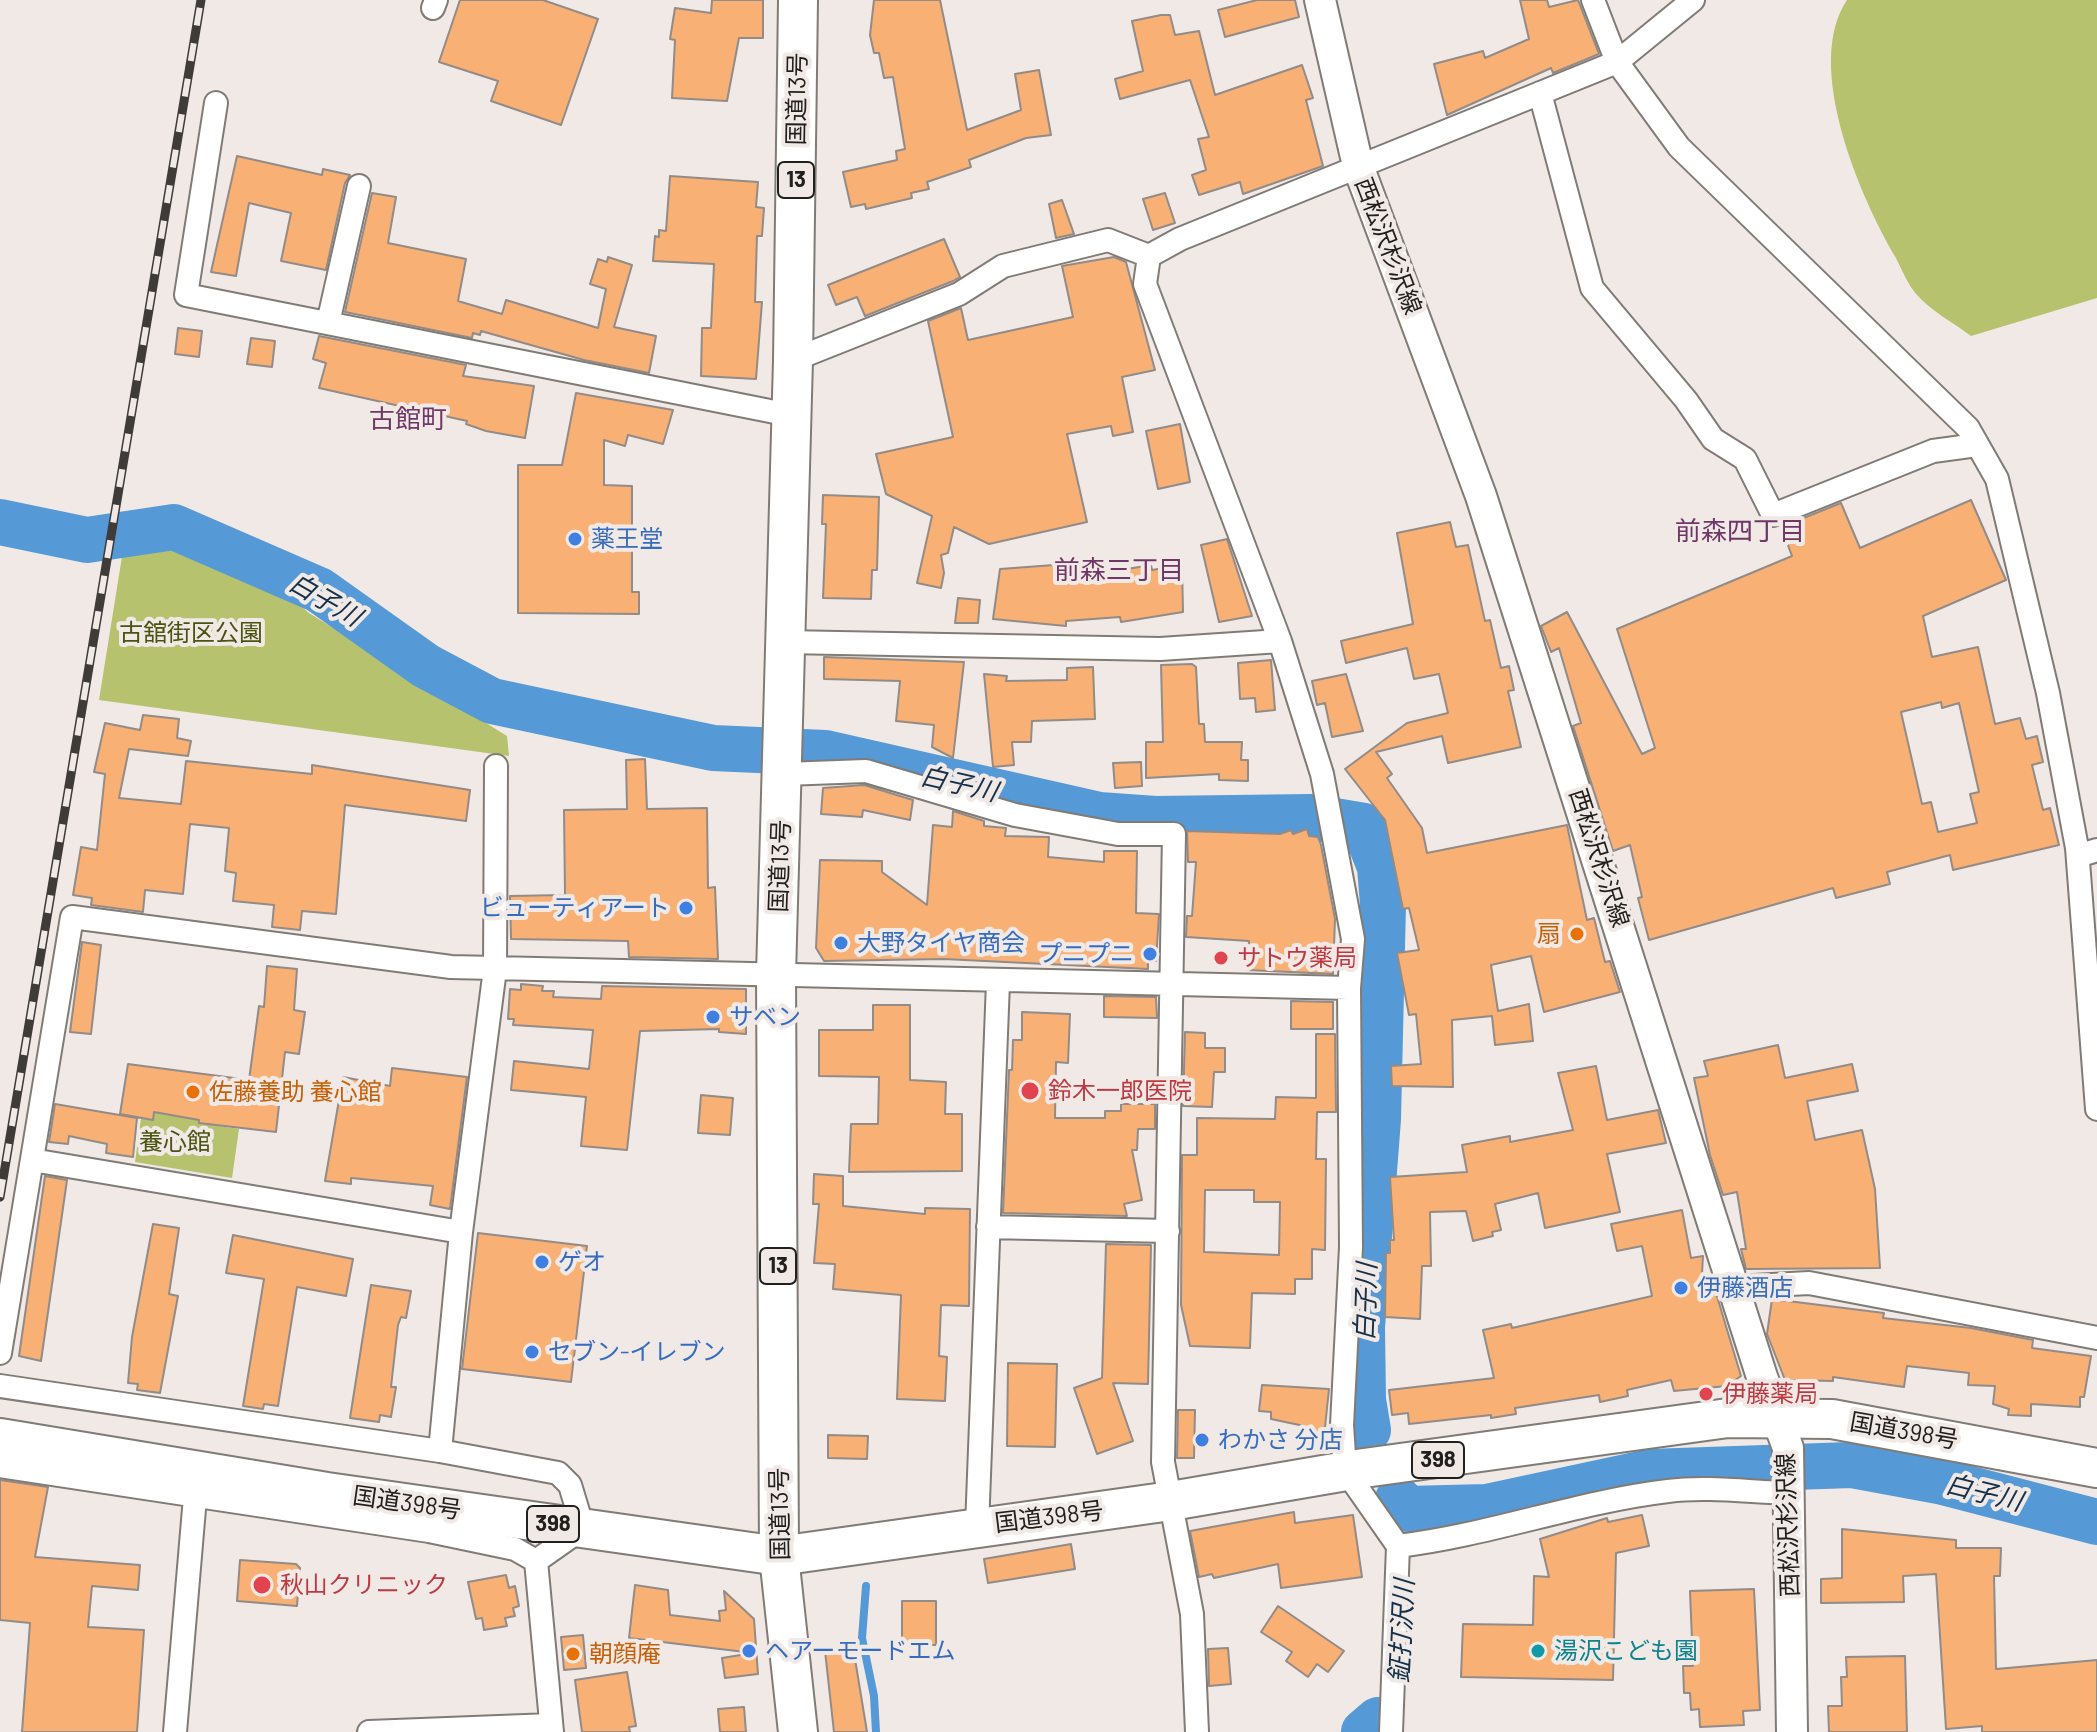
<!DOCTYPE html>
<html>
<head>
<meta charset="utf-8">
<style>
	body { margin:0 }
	canvas { display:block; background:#f0e9e5 }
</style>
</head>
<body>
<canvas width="2097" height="1732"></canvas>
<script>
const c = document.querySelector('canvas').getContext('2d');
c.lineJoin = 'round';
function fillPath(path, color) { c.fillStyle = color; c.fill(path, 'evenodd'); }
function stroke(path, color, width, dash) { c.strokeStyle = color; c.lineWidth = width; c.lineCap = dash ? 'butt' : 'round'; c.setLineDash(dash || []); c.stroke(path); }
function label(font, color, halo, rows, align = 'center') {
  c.font = font + ' Barlow,"Noto Sans JP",sans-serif'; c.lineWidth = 8; c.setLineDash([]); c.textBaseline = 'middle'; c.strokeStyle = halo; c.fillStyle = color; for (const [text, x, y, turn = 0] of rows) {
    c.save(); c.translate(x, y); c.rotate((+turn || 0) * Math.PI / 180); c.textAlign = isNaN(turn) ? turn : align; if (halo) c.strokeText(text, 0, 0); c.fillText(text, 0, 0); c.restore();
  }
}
fillPath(new Path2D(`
	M1847,0h250v298l-126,38c-17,-13 -40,-25 -54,-41 -9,-10 -15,-25 -21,-37 -36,-61 -93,-193 -49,-258z
	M124,544c75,6 128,17 185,69l198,123 2,20 -410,-56z
	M157,1096l45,8 -3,19 40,6 -7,49 -97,-16 6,-44 12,2z`), '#b6c26e');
stroke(new Path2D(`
	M866,1586l-4,52 12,58 2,36`), '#5599d6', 8);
stroke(new Path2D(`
	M0,522l87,18 87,-13 145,63 107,76 66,35 221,47 112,5 274,62 56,4 156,-2 53,9 16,41 3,37 -5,215 -16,208 1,73 5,30
	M1398,1499l10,10 79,-2 163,-35 201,-7 92,17 154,40
	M1364,1732l14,-12`), '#5599d6', 46);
const building = new Path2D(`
	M460,0h83l55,19 -37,106 -70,-24 7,-20 -59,-19z
	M712,0h51v38h-24l-12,63 -55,-3 3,-58 -5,-1 5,-31 36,5z
	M874,0h66l27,130 54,-20 -6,-36 24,-4 12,65 -25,3 -57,22 2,7 -44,15 2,7 -18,4 1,5 -46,11 -1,-5 -14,3 -8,-35 54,-12 -1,-9 9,-2 -12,-72 -9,1 -5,-25h-5l-4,-18z
	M1257,0h38l4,17 -74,20 -7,-27z
	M1520,0h27l2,7 29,-7 21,54 -46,19 -2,-5 -104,47 -13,-51 49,-13 2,7 44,-19z
	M1161,15h9l5,20 24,-4 16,64 87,-30 11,33 -7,2 17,66 -80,28 -3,-12 -41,13 -7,-20 14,-5 -8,-31 11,-2 -19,-57 -70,19 -5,-20 28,-8 -11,-50z
	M237,156l85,19 1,-6 27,6 -5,8 -19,87 -45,-9 10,-48 -42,-10 -13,73 -25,-4z
	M670,176l88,6 -2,25 8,1 -2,28h-5l-2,66h7l-6,77 -55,-3 1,-48h9l3,-64 -61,-3 2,-25 4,1v-7l7,1z
	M372,193l24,4 -8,46 78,16 -8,42 44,13 4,-14 92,28 8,-39 -16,-5 8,-25 9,3 1,-5 24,8 -18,62 42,9 -7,37 -65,-13 -103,-29 -1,4 -7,-2 -1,5 -127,-26z
	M1165,193l10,30 -22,7 -10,-31z
	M1062,200l12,34 -18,4 -7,-34z
	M944,239l16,38 -7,4 -88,35 -8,-19 -21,8 -8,-20z
	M1114,257l12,5 29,108 -33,7 11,55 -20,4 -2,-10 -44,8 20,88 -98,22 -35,-17 -6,26 -7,2 3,18 -3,15 -24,-5 15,-67 -46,-22 -10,-40 77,-17 -25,-116 33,-13 7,32 105,-23 -11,-51z
	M178,328l24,3 -3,26 -24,-3z
	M319,336l147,29 -3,11 71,10 -9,52 -39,-7 -20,-7 1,-3 -148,-33 7,-25 -13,-4z
	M251,338l24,3 -3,26 -25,-3z
	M576,393l97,17 -10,34 -35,-9 -3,11 -21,-6v45l28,1v106h7v22l-121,-1v-148h44z
	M1180,424l10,58 -32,7 -12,-58z
	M823,495l56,2 -2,73h-5l-1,29 -48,-1 3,-74h-4z
	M1971,500l35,80 -83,36 9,41 46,-10 17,77 25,-6 6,21 11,-3 6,26 -11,3 11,45 7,-2 9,37 -106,25 -3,-15 -63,17 3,12 -54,14 -3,-10 -184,52 -11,-42 4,-1 -12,-52 -17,6 -40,-125 8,-3 -22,-75 -8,4 -10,-26 26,-14 75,142 13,-6 -38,-119 175,-73 -11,-29 60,-24 19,45zM1941,702l1,6 17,-5 20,89 -9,2 7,29 -39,9 -7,-30 -9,2 -21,-92z
	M1450,522l6,25 12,-2 17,76 5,-1 11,48 8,-2 5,24 -6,1 13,56 -73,16 -6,-27 -66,16 16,22 -5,4 35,50 5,25 140,-28 20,95 7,-2 11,44 5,-1 10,31 -76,20 -13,-56 -40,9 7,46 31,-7 4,37 -38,4 -3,-29 -40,4 1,67 -61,-1 -1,-20 30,-2 -5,-50 -7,1 -12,-62 22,-3 -10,-42 -6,1 -18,-89 -40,-51 62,-46 41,-10 -9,-39 -25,5 -7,-31 -61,15 -5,-22 72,-17 -16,-91z
	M1227,539l25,77 -33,6 -18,-77z
	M1108,561l1,11 42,-7 1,5 30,-5 1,47 -62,10 -1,-5 -54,4v5l-73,-7 7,-50z
	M958,598l22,2 -2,23h-23z
	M824,657l140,5 -11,96 -21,-11 2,-22 -38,-4 4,-40 -76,-2z
	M1271,660l4,50 -19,2 -1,-14 -15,1 -2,-36z
	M1192,664l4,3 3,57h5l1,18h37l-1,18h7v21l-29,-1v-6l-73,4v-36h17l-2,-77z
	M1093,667l2,52 -63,2 -1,21h-19l2,23 -21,2 -9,-93 23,2 -1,5 61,-1v-12z
	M1346,674l17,57 -31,6 -7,-34 -8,2 -5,-24z
	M143,715l36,4 -2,19 14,3 -3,15 -59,-7 -10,49 62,6 5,-43 126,13v-9l158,25 -4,31 -121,-16 -9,109 -34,-3 -2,19 -28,-3 2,-22 -41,-4 3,-28 -11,-2 4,-43 -39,-4 -7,70 -38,-4 -2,22 -52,-7 1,-7 -19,-3 8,-48 16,3 8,-76 -11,-2 11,-49 35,7z
	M645,759l2,50 60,-1 1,80 7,-1 3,72 -89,-2 -1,-16 -117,-2 -1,-43 55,-1 -1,-85 63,-1 -1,-49z
	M1141,762l1,24 -27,2 -2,-25z
	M864,785l49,15 -3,20 -47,-10 -1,7 -41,-3 2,-26z
	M953,811l31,10v5l22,2 -1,8 44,1 -1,20 56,5v-11h33l-1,62 23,1 -3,47 -8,-1v9l-204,-10 -120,2 -8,-13 4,-88 62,1v11l45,33 6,-80 19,2z
	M1307,829l2,7 9,1 3,8 14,74 -2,55 -86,-4 2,-29 -63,-4 1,-21h5l4,-54h-8l-1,-31 93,3 11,-4 2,4z
	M82,942l19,3 -10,89 -21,-2z
	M267,966l30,3 -3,41 11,2 -6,42 -14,-2 -9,80 -77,-9v-3l-45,-8 -1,8 -33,-6 8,-50 121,16 10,-74 5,1z
	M521,984l22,2 -1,5h12l-1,6 48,2 1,-13 144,3v45l-27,-2v-3l-79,2 -13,119 -46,-4 5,-49 -75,-7 3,-29 75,8 4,-39 -80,-5 1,-6h-6l2,-30 11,1z
	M1104,996l52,1 1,21 -53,-1z
	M1291,1001l42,1v27h-42z
	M873,1005h37v75l36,2 -1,32h17v57l-113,1 2,-48h27l1,-47 -60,-1v-46h54z
	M1022,1012l48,2 -2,49 -12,-1 -1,56h50v-7h16v-7h34v25h-17l-1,21h-5l10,50 -18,4 3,12 -124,-3 6,-143h3l1,-30h9z
	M1185,1032l20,1v15h20v24h-11l-2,35 -29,-1z
	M1316,1034h19l1,78h-19l-1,47h10l-1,91 -13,-1v30h-17v15l-43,-1 -2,55 -60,-2 -9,-41 1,-150h15v-37l78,1 1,-22 40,1zM1205,1190h49v12h26l-1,53 -75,-3z
	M1778,1045l7,33 67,-14 6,27 -51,10 8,39 47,-10 13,59 5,79 -134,1 -5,-20h5l-9,-57 -14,3 -13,-40 -16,-77 14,-2 -4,-15z
	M1596,1066l11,54 51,-10 8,33 -59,11 13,58 -75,16 -7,-35 -43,11 6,26 -9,2 1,4 -20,5 -7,-30 -36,1 1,54h-9l-2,53 -35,-2 1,-64h4v-13h4l-4,-63 77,-5 -5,-27 48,-9v6l63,-12 -15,-57z
	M392,1068l75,9 -17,132 -20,-4 3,-19 -82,-8v6l-26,-3 18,-104 47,9z
	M701,1095l32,3 -3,37 -32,-2z
	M55,1104l82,14 -4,39 -27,-4 1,-9 -38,-8 -1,8 -19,-2z
	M814,1174l29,2v30l82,8v-6l45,1 -1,97 -28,-1 -2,51 8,1 -2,44 -48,-2 4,-104 -68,-6 2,-25 -21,-1 5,-59h-6z
	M45,1176l22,4 -26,181 -22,-5z
	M1682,1210l9,48 12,-2 -2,35 15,2 25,83 -14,10 -53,5 -3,-11 -44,10 1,6 -28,6 -1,-7 -84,13 1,6 -25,4v-3l-82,9 -1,-11 -16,2 -3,-25 105,-12 -11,-48 28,-6 1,4 140,-32 -10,-50 -25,5 -6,-27z
	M153,1224l26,4 -10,66 9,2 -18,97 -23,-3 1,-6 -10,-1 4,-46z
	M478,1233l109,13 -16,136 -109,-13z
	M233,1235l120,24 -7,37 -49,-9 -19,119 -14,-2 -1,5 -20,-3 21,-127 -38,-6z
	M1106,1244l45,1 -3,139 -35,-1 20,58 -36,13 -23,-66 28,-10z
	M371,1285l40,6 -5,27 -5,-1 -3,8 -7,62h5l-5,30 -11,-2 -1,7 -29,-4z
	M1772,1299l112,14 -1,5 88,10 62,12 -1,8 59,8 -7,41h-4v10l-49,-3v12l-23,-1 1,-6 -16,-5 2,-18 -27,-1 1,-12 -62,-7 -3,21 -71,-10v4l-48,-1 -18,-46z
	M1008,1363l49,1 -2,83 -48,-1z
	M1262,1385l67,4 -5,48 -23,3 3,-14 -33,-7v-7l-12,-1z
	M1178,1410h17l-1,48h-17z
	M828,1435l40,1 -1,23 -39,-1z
	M0,1480l48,7 -13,70 105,8 -2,25 -46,-4 -4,41 56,3 -7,102h-115l8,-109 -30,-3z
	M1294,1512l1,11 58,-8 9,62 -81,11 -3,-24 -64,14 -2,-4 -13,3 -9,-46z
	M1642,1515l7,31 -33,7 -3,127 -152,-3 2,-53 70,1 1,-49 15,1 -9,-38 67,-21 1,4z
	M1842,1529l114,11v8h45l-1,28h-6l2,93 101,-9v72h-115v-6l-36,3 -10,-155 -33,2 1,26 -83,1v-24l21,-1z
	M1071,1544l4,25 -87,14 -4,-24z
	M240,1560l56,4 4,4 -3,38 -60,-5z
	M506,1575l3,13 6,-2 4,20 -6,2 2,8 -10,2 2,8 -23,4 -2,-12 -6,1 -8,-37z
	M635,1585l33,5 2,25 50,6 -1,-10 7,-1 -2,-19 30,28 4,55 -33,4 -3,-20 31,-5 -124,-15z
	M1754,1589l6,121 -17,1 1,14 -44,2 -1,-18 -8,1 -1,-17h-6l-1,-27h10l-3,-75z
	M902,1601h34v44h-34z
	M1278,1606l66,45 -16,21 -11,-8 -9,13 -22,-16 6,-9 -31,-20z
	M583,1635l3,33 -22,2 -3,-33z
	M847,1647l2,13 6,-1 12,73h-33l-9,-81z
	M1228,1648l3,36 -22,2 -1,-37z
	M1905,1656l2,76h-78l-1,-26h14l-1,-29h6l-1,-20z
	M627,1672l9,54 -7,1 1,5h-48l-7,-52z
	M744,1707l2,25h-26l-2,-23z`);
fillPath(building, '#f9b075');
stroke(building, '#928b87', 2);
const street = new Path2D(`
	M1593,0l24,62 62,85 289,281 29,51 51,214 29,155 20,261
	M433,8l3,-8
	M1540,93l52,195 94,112 27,39 32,20 28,56 160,-64 44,-6
	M216,103l-30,192 604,120
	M1149,256l-4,28 135,357 42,133 31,165 -4,49 2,259 -9,178 3,45 53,76 -7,186
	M1149,256l31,-17 437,-177 76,-62
	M328,323l31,-137
	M793,360l166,-66 44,-28 105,-26 41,16
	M785,642l375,7 120,-8
	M784,774l82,-3 149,44 103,19h56l-11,628 29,152 5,118
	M2078,856l19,-6
	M32,1160l429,72
	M988,1227l180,4
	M1735,1287l74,-4 288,55
	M0,1353l72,-436 379,50 898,21
	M0,1386l440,65 118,22 12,12 13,43 -47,33
	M440,1451l21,-219 34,-263 1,-203
	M0,1466l429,65 86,18 21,12
	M977,1527l21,-545
	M1398,1546c92,-11 178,-44 270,-55 39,-5 82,1 122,2
	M536,1561l16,171
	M175,1732l20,-235
	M369,1732l182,-7`);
const secondary = new Path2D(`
	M1320,0l38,166 123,330 281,881 26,71 4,284`);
const highway = new Path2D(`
	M798,0l-5,360 -17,615 3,581 19,176
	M0,1438l327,54 452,64 392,-55 193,-33 364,-50 104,1 265,49`);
stroke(street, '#817b76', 26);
stroke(secondary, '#817b76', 34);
stroke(highway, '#817b76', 42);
stroke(street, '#fff', 22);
stroke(secondary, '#fff', 30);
stroke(highway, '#fff', 38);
const rail = new Path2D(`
	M0,1197l201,-1197`);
stroke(rail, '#3e3b39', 9);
stroke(rail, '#f0e9e5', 6, [18]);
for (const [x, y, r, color] of [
	[575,539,8,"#3f7fe0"],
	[686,908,8,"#3f7fe0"],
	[1577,934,8,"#e8710a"],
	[841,943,8,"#3f7fe0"],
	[1150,954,8,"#3f7fe0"],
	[1221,958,8,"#e0444e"],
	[713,1017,8,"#3f7fe0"],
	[1030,1091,10,"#e0444e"],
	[193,1092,8,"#e8710a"],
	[542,1262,8,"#3f7fe0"],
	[1681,1288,8,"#3f7fe0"],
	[532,1352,8,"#3f7fe0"],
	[1706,1394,8,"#e0444e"],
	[1202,1440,8,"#3f7fe0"],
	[262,1585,10,"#e0444e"],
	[749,1651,8,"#3f7fe0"],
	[1538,1651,8,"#0f9aa8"],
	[573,1654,8,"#e8710a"]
]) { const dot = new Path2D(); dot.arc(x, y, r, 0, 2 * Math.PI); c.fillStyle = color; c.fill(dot); stroke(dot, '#f0e9e5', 3); }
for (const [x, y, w] of [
	[796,180,36],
	[778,1266,36],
	[1438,1460,52],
	[553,1524,52]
]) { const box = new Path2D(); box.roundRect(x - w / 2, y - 18, w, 36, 6); c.fillStyle = '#f0e9e5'; c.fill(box); stroke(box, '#22201e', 2); }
label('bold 22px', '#22201e', null, [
	["13",796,180],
	["13",778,1266],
	["398",1438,1460],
	["398",553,1524]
]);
label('24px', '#22201e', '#f0e9e5', [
	["国道13号",797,99,-89],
	["西松沢杉沢線",1388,246,69],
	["西松沢杉沢線",1599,858,72],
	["国道13号",780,866,-88],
	["国道398号",1904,1431,10],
	["国道398号",407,1503,8],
	["国道13号",780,1514,-91],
	["国道398号",1049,1517,-7],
	["西松沢杉沢線",1788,1525,-92]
]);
label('24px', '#366cbe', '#f0e9e5', [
	["薬王堂",591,539],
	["ビューティアート",670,908,"right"],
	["大野タイヤ商会",857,943],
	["プニプニ",1134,954,"right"],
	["サベン",729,1017],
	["ゲオ",558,1262],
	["伊藤酒店",1697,1288],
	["セブン-イレブン",548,1352],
	["わかさ 分店",1218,1440],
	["ヘアーモードエム",765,1651]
], 'left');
label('24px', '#4b5311', '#f0e9e5', [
	["古舘街区公園",191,633],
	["養心館",175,1142]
]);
label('24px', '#c56008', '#f0e9e5', [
	["扇",1561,934,"right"],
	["佐藤養助 養心館",209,1092],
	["朝顔庵",589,1654]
], 'left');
label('24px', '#be3a42', '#f0e9e5', [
	["サトウ薬局",1237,958],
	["鈴木一郎医院",1048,1091],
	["伊藤薬局",1722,1394],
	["秋山クリニック",280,1585]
], 'left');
label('24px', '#0d838f', '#f0e9e5', [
	["湯沢こども園",1554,1651]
], 'left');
label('26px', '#6e3765', '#f0e9e5', [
	["古館町",408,419],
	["前森四丁目",1740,531],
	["前森三丁目",1119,570]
]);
label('italic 26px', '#14304a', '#f0e9e5', [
	["白子川",325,600,30],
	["白子川",959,784,13],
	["白子川",1366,1302,-88],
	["白子川",1984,1493,14],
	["鉦打沢川",1402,1631,-87]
]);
</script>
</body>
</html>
